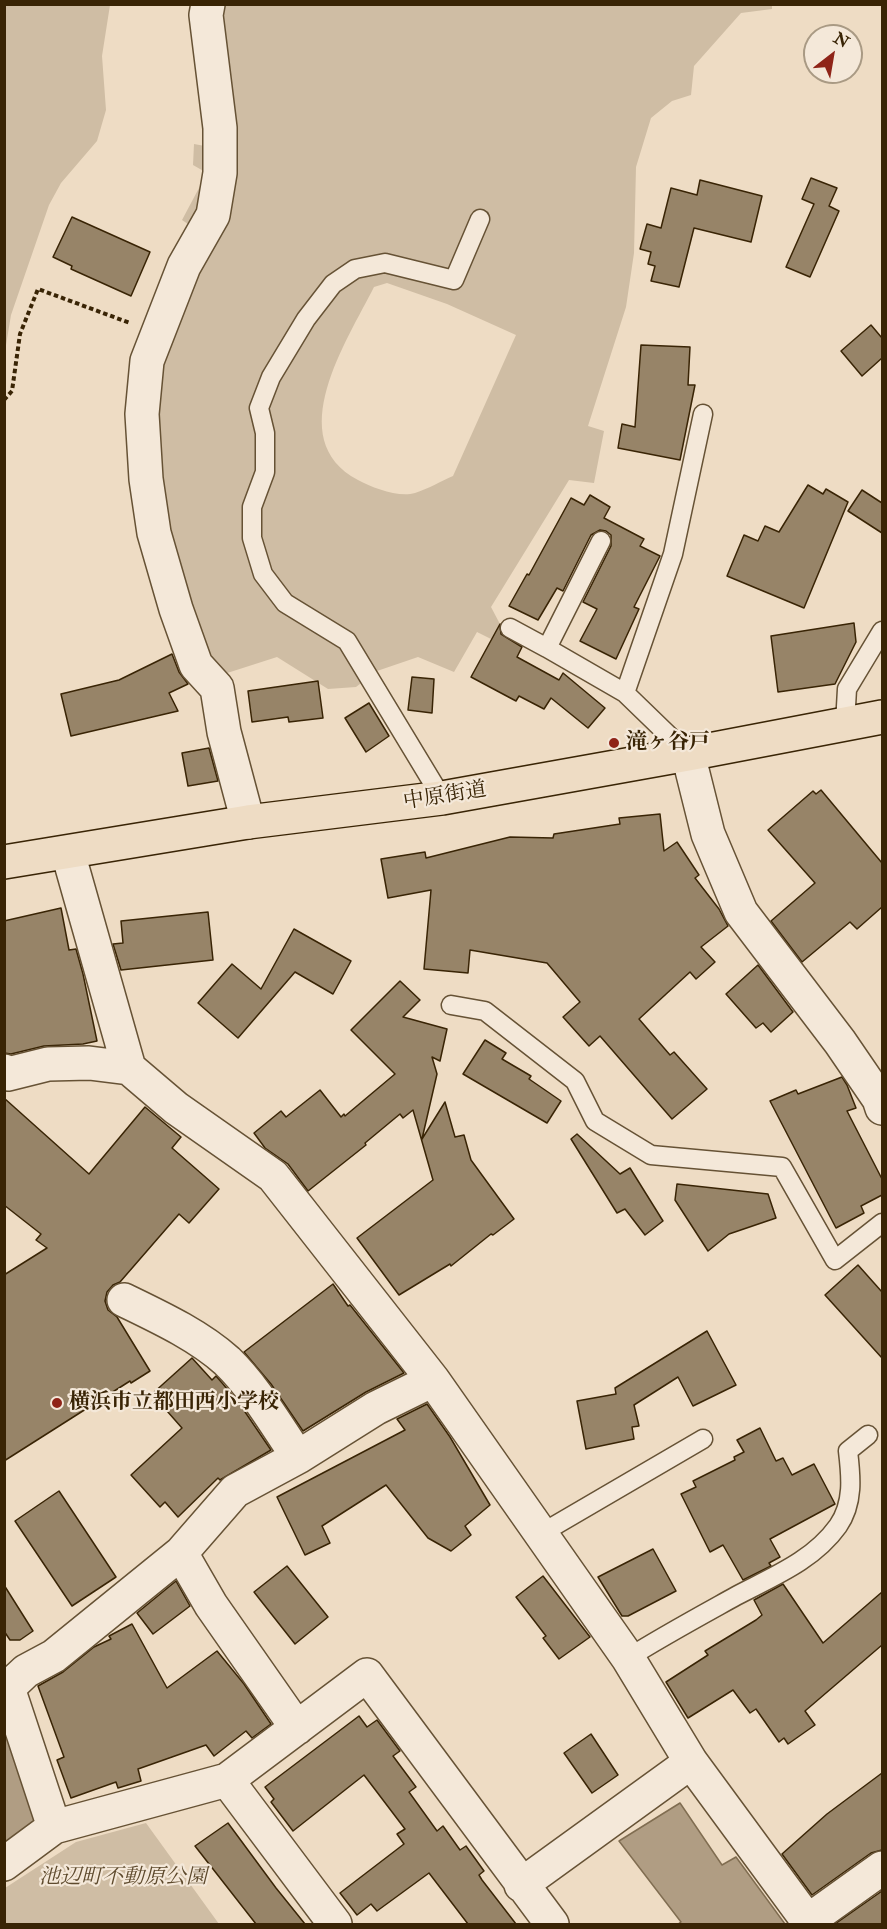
<!DOCTYPE html>
<html>
<head>
<meta charset="utf-8">
<style>
	body { margin:0 }
	#map { position:relative; width:887px; height:1929px; overflow:hidden; background:#eedcc4; font-family:"IM FELL Double Pica",serif }
	canvas { display:block }
	.frame { position:absolute; inset:0; border:6px solid #392405; pointer-events:none }
	.north { position:absolute; left:803px; top:24px; width:60px; height:60px; box-sizing:border-box; background:#f4e8d9; border:2px solid #a99a84; border-radius:50%; rotate:31deg; font-size:16px; font-weight:700; line-height:24px; text-align:center; color:#392405 }
	.north::after { content:''; display:block; margin:auto; width:21px; height:27px; background:#8f2418; clip-path:polygon(50% 0,100% 100%,50% 72%,0 100%) }
</style>
</head>
<body>
<div id="map">
<canvas width="887" height="1929"></canvas>
<div class="frame"></div>
<div class="north">N</div>
</div>
<script>
const c = document.querySelector('canvas').getContext('2d');
c.lineJoin = 'round';
function fillPath(path, color) { c.fillStyle = color; c.fill(path, 'evenodd'); }
function stroke(path, color, width, dash) { c.strokeStyle = color; c.lineWidth = width; c.lineCap = dash ? 'butt' : 'round'; c.setLineDash(dash || []); c.stroke(path); }
function label(font, color, halo, rows, align = 'center') {
  c.font = font + ' "IM FELL Double Pica","Noto Serif JP",serif'; c.lineWidth = 4.5; c.setLineDash([]); c.textBaseline = 'middle'; c.strokeStyle = halo; c.fillStyle = color; for (const [text, x, y, turn = 0] of rows) {
    c.save(); c.translate(x, y); c.rotate((+turn || 0) * Math.PI / 180); c.textAlign = isNaN(turn) ? turn : align; if (halo) c.strokeText(text, 0, 0); c.fillText(text, 0, 0); c.restore();
  }
}
fillPath(new Path2D(`
	M5,4l105,1 -8,51 4,54 -9,31 -36,42 -12,22 -38,110 -6,36z
	M211,5h561v4l-31,4 -47,53 -3,29 -19,6 -21,17 -15,49 -2,86 -8,54 -38,119 16,5 -10,52 -25,-3 -78,127 10,19 -10,13 -14,-7 -23,40 -36,-15 -41,14 -21,16 -28,2 -51,-32 -56,18 -36,-73 -16,-58 -18,-158 58,-148 -27,-18 25,-47 -14,-8 1,-21 16,3zM387,283l60,21 69,31 -63,141c-12,5 -25,13 -38,17 -16,5 -42,-5 -57,-13 -77,-41 -11,-139 16,-193z
	M146,1823l73,101h-214v-36l71,-46z`), '#cfbda4');
const water = new Path2D(`
	M4,1718l39,102 -39,28z
	M680,1803l42,62 14,-8 49,67h-107l3,-2 -62,-81z`);
fillPath(water, '#b09d83');
stroke(water, '#806d51', 1.5);
const building = new Path2D(`
	M811,178l26,10 -8,18 10,5 -29,66 -24,-10 28,-63 -12,-5z
	M700,180l62,16 -11,46 -57,-14 -15,59 -28,-6 4,-15 -7,-2 3,-12 -11,-3 7,-25 14,4 10,-40 26,7z
	M72,217l78,35 -19,44 -60,-27 1,-3 -19,-9z
	M871,325l11,13v20l-20,18 -21,-25z
	M641,345l49,2 -2,38h7l-15,75 -62,-12 4,-24 13,3z
	M808,485l15,9 3,-5 22,13 -44,106 -77,-32 17,-41 14,6 7,-15 14,6z
	M862,490l20,13v30l-34,-22z
	M590,495l20,12 -6,11 40,21 -4,7 20,10 -26,51 5,2 -23,50 -36,-18 17,-32 -14,-7 28,-56v-11l-5,-4 -6,-1 -9,5 -28,56 -6,-3 -19,32 -29,-14 18,-32 2,1 42,-77 13,7z
	M854,623l2,19 -21,42 -57,8 -7,-56z
	M500,624l1,10 21,13 -5,10 42,23 4,-7 42,35 -17,20 -37,-30 -7,11 -25,-13 -3,5 -45,-24z
	M172,654l7,18 9,12 -19,9 9,18 -107,25 -10,-42 58,-14z
	M412,677l22,2 -2,34 -24,-3z
	M318,681l5,37 -34,4 -1,-5 -36,5 -4,-31z
	M369,703l20,33 -23,16 -21,-34z
	M209,748l9,33 -30,5 -6,-33z
	M821,790l61,73v44l-25,22 -7,-7 -48,40 -31,-41 44,-38 -47,-53 45,-39 3,3z
	M660,814l4,37 13,-9 22,33 -4,3 24,31 9,17 -27,21 14,15 -19,17 -6,-7 -51,47 31,36 4,-3 33,37 -35,30 -72,-83 -11,10 -26,-29 17,-15 -33,-39 -77,-13 -2,23 -44,-4 7,-79 -43,8 -7,-39 44,-7 1,6 84,-21 43,1 1,-4 66,-10 -1,-6z
	M61,908l8,42 7,-1 7,25 14,67 -14,3 -39,2 -33,8 -7,-1v-132z
	M208,912l5,48 -92,10 -8,-26 10,-1 -2,-22z
	M294,929l57,32 -18,33 -38,-22 -57,66 -40,-35 34,-39 29,25z
	M758,965l35,47 -22,20 -8,-9 -7,5 -30,-34z
	M400,981l20,19 -17,17 44,12 -7,32 -8,-4 5,17 -15,65 23,-37 10,35 9,-2 7,25 43,59 -21,16 -2,-1 -40,32 -1,-2 -51,31 -42,-57 76,-58 -20,-70 -10,8 -3,-4 -35,29 1,2 -58,46 -20,-27 -23,-16 -11,-15 27,-22 5,6 34,-27 21,27 3,-3 1,2 50,-42 -44,-44z
	M485,1040l21,13 -4,6 29,17 -2,3 32,22 -14,22 -84,-49z
	M842,1077l5,8 9,23 -9,3 35,68v16l-21,11 3,7 -28,15 -66,-127 26,-11 2,4z
	M4,1098l85,76 56,-67 36,30 -9,11 47,41 -30,34 -10,-9 -59,68 -7,3 -6,7 -2,9 3,9 9,7 33,54 -19,12 -1,-2 -126,80v-186l43,-27 -11,-8 5,-6 -37,-29z
	M577,1134l43,40 10,-6 33,53 -18,14 -20,-26 -8,4 -46,-74z
	M677,1184l91,10 8,24 -47,16 -21,17 -33,-51z
	M858,1265l24,27v66l-57,-63z
	M333,1284l15,22 2,-1 54,68 -38,19 -63,39 -32,-47 -27,-32z
	M707,1331l29,54 -43,21 -15,-29 -44,28 5,21 -7,1 2,12 -48,10 -9,-48 39,-7 -1,-6z
	M192,1358l20,22 4,-4 7,8 18,22 30,44 -51,30 -2,-2 -40,39 -13,-15 -5,5 -29,-32 51,-47 -30,-34z
	M427,1404l23,33 40,68 -25,21 6,9 -20,16 -23,-13 -42,-53 -64,41 8,17 -25,12 -28,-58 128,-67 -8,-11z
	M760,1428l16,33 7,-3 9,17 22,-11 21,40 -65,35 10,18 -11,6 2,3 -28,14 -20,-35 -13,7 -29,-58 15,-7 -3,-6 42,-21 -1,-3 10,-5 -7,-12z
	M59,1491l57,86 -44,29 -57,-85z
	M653,1549l23,42 -48,25h-6l-24,-39z
	M287,1566l41,51 -33,27 -41,-52z
	M543,1576l47,61 -31,22 -16,-21 3,-2 -30,-39z
	M176,1581l14,25 -37,28 -16,-21z
	M783,1584l40,59 59,-51v53l-77,66 10,14 -27,19 -4,-6 -5,4 -23,-33 -6,4 -17,-23 -45,28 -22,-36 42,-27 -3,-4 51,-31 6,-5 -8,-15z
	M4,1585l29,46 -13,9h-10l-6,-9z
	M132,1624l35,64 50,-37 27,33 27,40 -19,14 -6,-7 -32,25 -8,-11 -68,24 3,12 -23,7 -2,-6 -45,16 -14,-38 7,-3 -26,-71 25,-14 31,-25 17,-8 -2,-3z
	M359,1716l8,11 10,-7 23,31 -7,5 23,31 -7,5 28,39 6,-5 17,24 6,-4 18,25 -5,4 3,5 34,44h-48l-39,-51 -52,38 -6,-7 -14,11 -17,-22 64,-49 -7,-10 8,-5 -41,-54 -71,56 -22,-29 3,-3 -9,-12z
	M591,1734l27,41 -26,18 -28,-40z
	M882,1773v77l-11,3 -59,42 -30,-41 45,-40z
	M228,1823l48,65 29,36h-49l-61,-78z
	M882,1891v33h-47z`);
fillPath(building, '#978468');
stroke(building, '#392405', 1.5);
const lane = new Path2D(`
	M601,541l-54,107 78,45
	M510,628l37,20
	M845,724l2,-35 35,-58
	M688,754l-63,-61 48,-139 30,-140
	M442,798l-95,-157 -62,-38 -22,-29 -11,-36v-31l13,-35v-39l-6,-25 12,-31 35,-58 27,-35 22,-15 30,-6 69,17 26,-61
	M451,1005l34,6 90,70 20,40 56,34 131,12 53,93 47,-37
	M542,1533l161,-94
	M628,1658c35,-22 72,-42 108,-62 36,-19 77,-35 102,-70 16,-23 13,-50 10,-75l20,-16`);
const street = new Path2D(`
	M208,4l-2,11 14,113v45l-7,42 -29,51 -37,95 -5,53 4,65 8,54 22,76 20,56 21,23 7,44 24,90
	M688,754l20,80 33,78 99,130 39,57 3,9
	M68,853l61,215
	M4,1071l4,3 40,-10 41,-1 40,5 47,40 97,68 160,204
	M124,1300c35,17 74,35 103,61 28,27 49,64 71,96
	M297,1728l-86,-123 -30,-52 54,-62 63,-34 78,-49 57,-28 195,278 63,104 119,162
	M227,1780l108,144
	M54,1827l-46,-139 18,-17 28,-15 127,-103
	M4,1864l50,-37 173,-47 140,-105 185,249
	M521,1885l170,-123
	M808,1921l74,-53`);
const primary = new Path2D(`
	M4,862l244,-40 194,-24 246,-44 194,-37`);
stroke(lane, '#665235', 21);
stroke(street, '#665235', 36);
stroke(primary, '#392405', 36);
stroke(new Path2D(`
	M4,400l8,-9 8,-57 18,-45 92,34`), '#392405', 4, [4.5, 3]);
stroke(lane, '#f4e8d9', 18);
stroke(street, '#f4e8d9', 33);
stroke(primary, '#eedcc4', 33);
for (const [x, y, r, color] of [
	[614,743,6,"#8f2418"],
	[57,1403,6,"#8f2418"]
]) { const dot = new Path2D(); dot.arc(x, y, r, 0, 2 * Math.PI); c.fillStyle = color; c.fill(dot); stroke(dot, '#f4e8d9', 2); }
label('bold 21px', '#392405', '#f4e8d9', [
	["滝ヶ谷戸",626,743],
	["横浜市立都田西小学校",69,1403]
], 'left');
label('21px', '#392405', '#f4e8d9', [
	["中原街道",445,797,-9]
]);
label('italic 21px', '#5e4a2d', '#f4e8d9', [
	["池辺町不動原公園",123,1878]
]);
</script>
</body>
</html>
